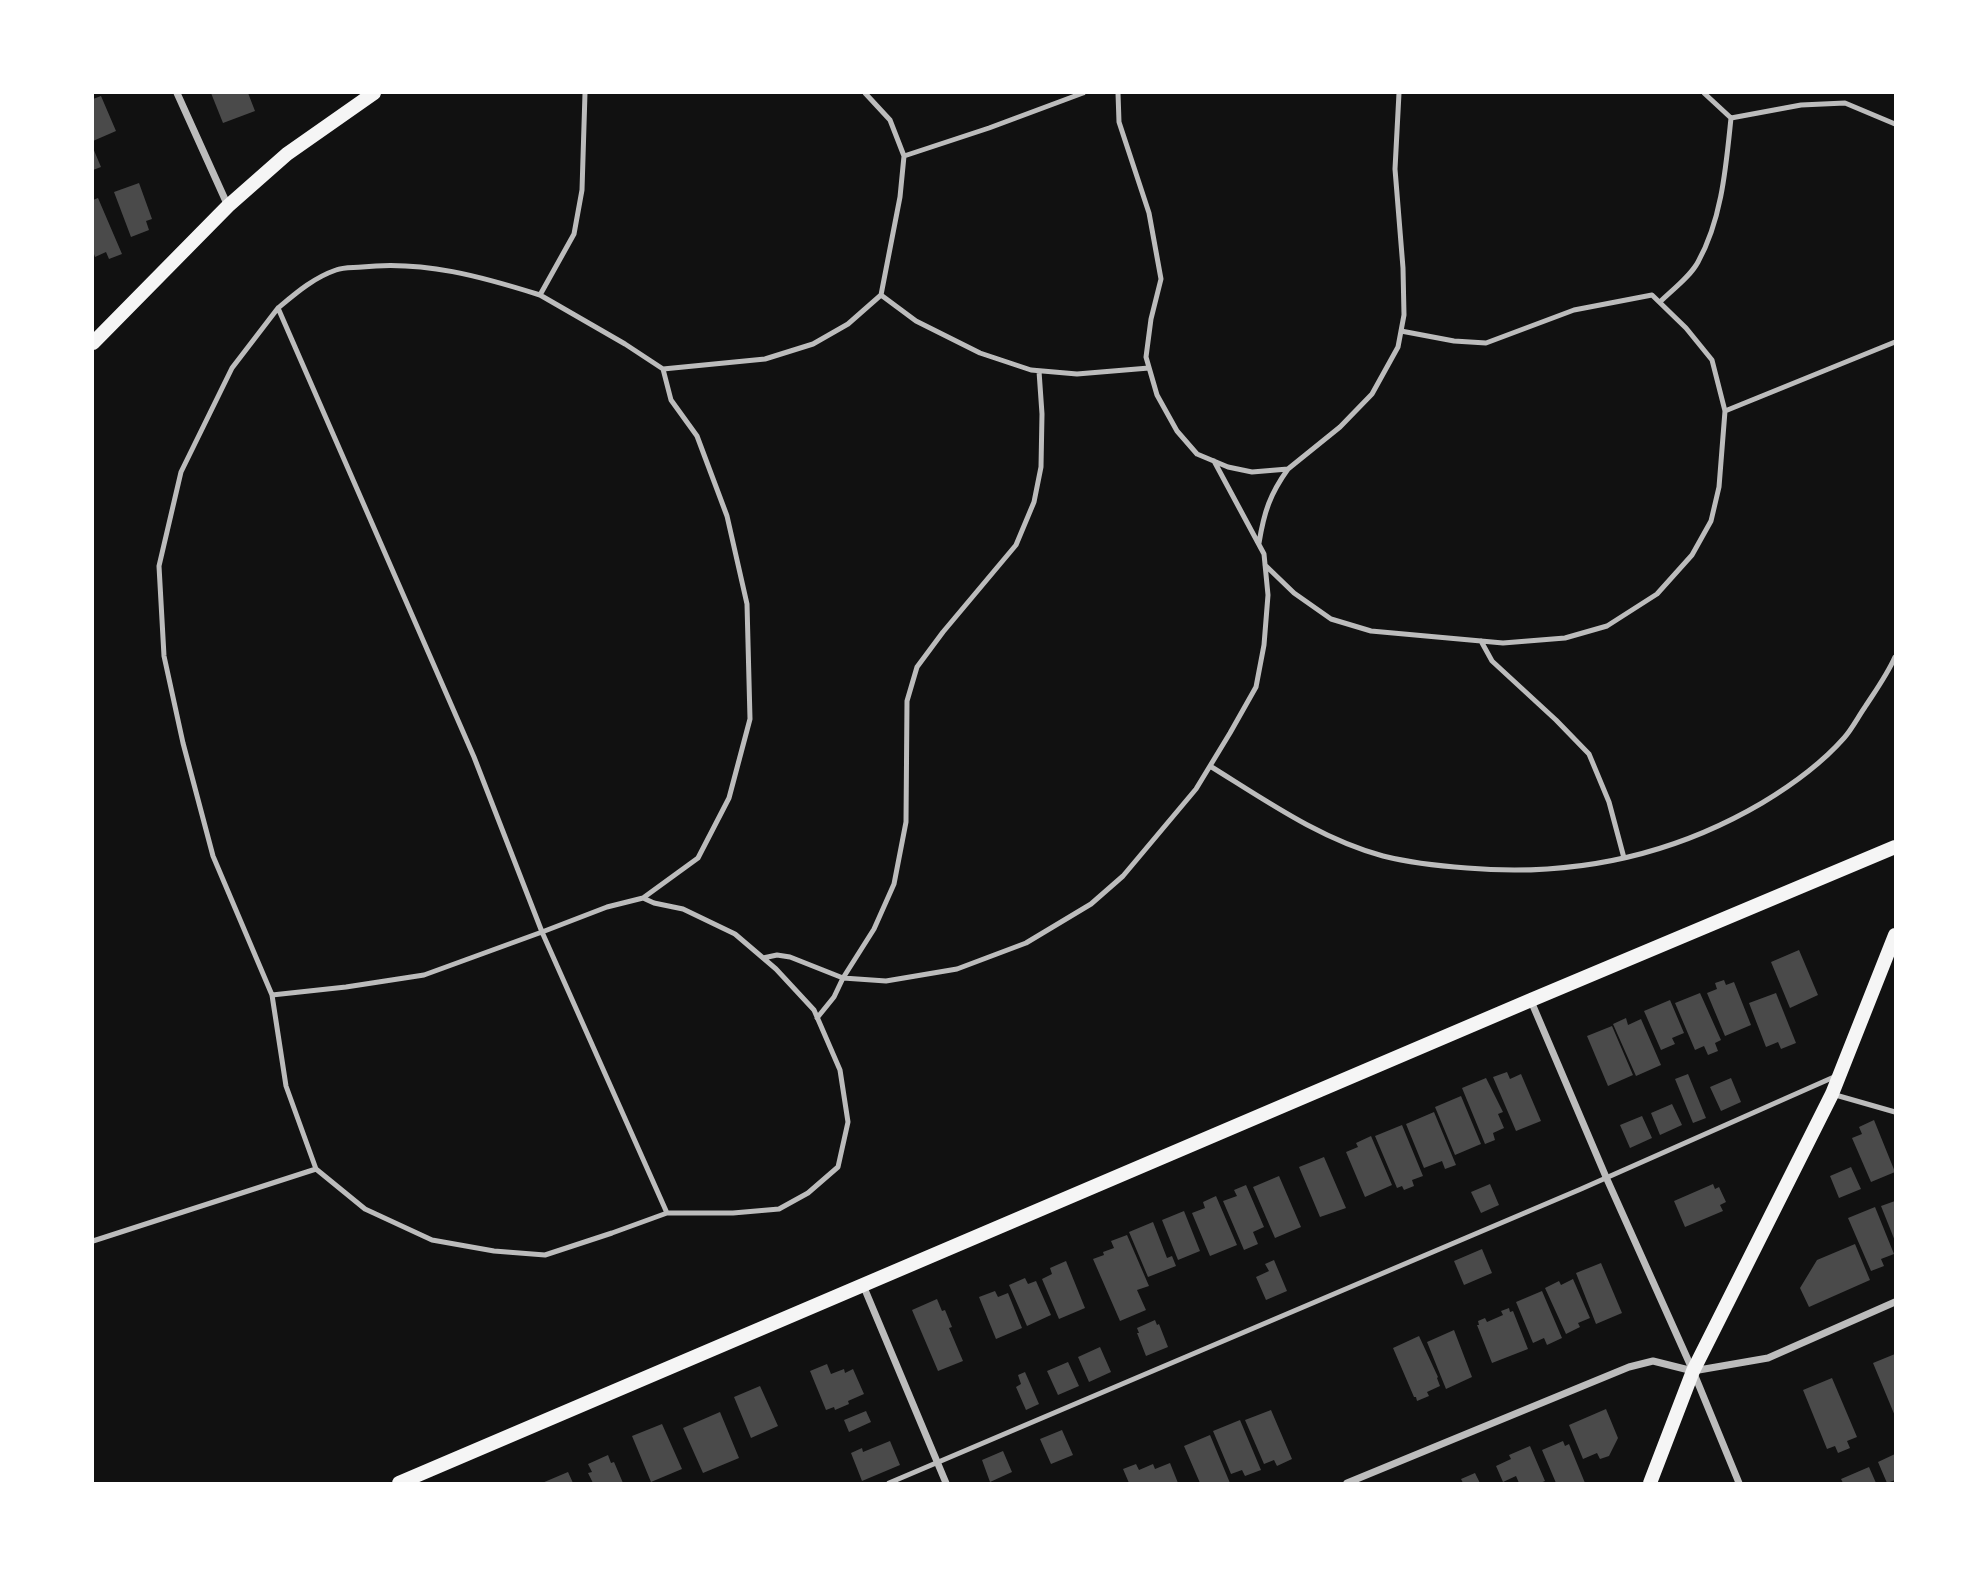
<!DOCTYPE html>
<html>
<head>
<meta charset="utf-8">
<style>
	body { margin:0 }
	#map { position:relative; width:1988px; height:1576px; overflow:hidden; background:#111; font-family:Arial,sans-serif }
	canvas { display:block }
	.frame { position:absolute; inset:0; border:94px solid #fff; pointer-events:none }
</style>
</head>
<body>
<div id="map">
<canvas width="1988" height="1576"></canvas>
<div class="frame"></div>
</div>
<script>
const c = document.querySelector('canvas').getContext('2d');
c.lineJoin = 'round';
function fillPath(path, color) { c.fillStyle = color; c.fill(path, 'evenodd'); }
function stroke(path, color, width, dash) { c.strokeStyle = color; c.lineWidth = width; c.lineCap = dash ? 'butt' : 'round'; c.setLineDash(dash || []); c.stroke(path); }
fillPath(new Path2D(`
	M211,93h37l7,18 -32,12z
	M101,96l15,35 -23,10v-42z
	M93,148l8,19 -8,3z
	M139,183l13,36 -6,2 3,9 -18,7 -17,-45z
	M98,198l24,56 -13,5 -3,-7 -11,5 -2,-6v-51z
	M1799,950l19,45 -28,13 -19,-46z
	M1724,980l2,5 8,-3 17,43 -26,11 -18,-43 10,-4 -2,-6z
	M1700,993l21,47 -6,3 3,8 -10,4 -4,-9 -9,4 -20,-47z
	M1776,993l20,50 -15,6 -3,-7 -12,5 -17,-44z
	M1670,1000l14,33 -12,5 3,6 -14,6 -17,-39z
	M1626,1018l2,7 13,-6 20,46 -25,11 -23,-52z
	M1612,1026l21,49 -25,11 -21,-50z
	M1507,1072l3,7 11,-5 20,47 -25,10 -23,-54z
	M1688,1074l18,44 -13,5 -18,-44z
	M1486,1078l17,34 -5,2 6,14 -11,5 2,7 -10,4 -23,-56z
	M1731,1078l10,24 -20,9 -11,-24z
	M1461,1096l20,48 -26,11 -20,-48z
	M1672,1104l10,21 -22,10 -9,-22z
	M1434,1112l22,53 -11,4 -3,-8 -18,7 -18,-44z
	M1642,1116l10,22 -22,10 -10,-23z
	M1874,1120l21,52 -24,10 -19,-44 10,-4 -3,-7z
	M1402,1125l21,51 -11,4 2,6 -10,4 -2,-4 -5,2 -22,-52z
	M1371,1136l21,49 -27,12 -19,-45 12,-5 -2,-4z
	M1324,1157l22,51 -26,9 -21,-50z
	M1851,1167l10,22 -22,9 -9,-22z
	M1279,1176l22,51 -26,11 -22,-51z
	M1490,1184l9,21 -18,8 -10,-21z
	M1713,1184l2,5 4,-2 7,15 -6,3 3,6 -38,16 -11,-26z
	M1246,1185l18,42 -11,5 5,12 -14,6 -21,-49 14,-5 -3,-6z
	M1216,1196l21,49 -27,11 -18,-43 13,-5 -2,-6z
	M1895,1201v40l-14,-35z
	M1875,1207l19,47 -13,5 3,7 -13,5 -23,-53z
	M1184,1211l16,40 -22,9 -16,-40z
	M1153,1222l14,36 5,-2 4,10 -28,11 -19,-45z
	M1127,1235l22,51 -12,4 9,20 -26,11 -27,-62 11,-4 -1,-3 11,-4 -3,-7z
	M1855,1244l15,36 -61,27 -9,-19 17,-28z
	M1482,1249l10,24 -28,12 -10,-24z
	M1274,1260l13,31 -21,9 -10,-23 13,-6 -4,-7z
	M1066,1261l19,47 -26,11 -17,-40 10,-5 -2,-6z
	M1601,1263l21,50 -26,11 -20,-51z
	M1025,1278l3,6 8,-3 15,34 -24,11 -18,-41z
	M1573,1279l17,39 -12,5 2,4 -14,7 -21,-46 14,-7 2,4z
	M995,1291l3,6 10,-4 14,35 -26,11 -17,-42z
	M1542,1291l20,47 -15,7 -3,-7 -11,5 -17,-41z
	M937,1299l5,12 3,-1 7,17 -3,1 14,33 -25,10 -26,-61z
	M1509,1308l1,4 3,-1 15,38 -36,14 -15,-38h2l-1,-4 7,-3 2,4 16,-7 -2,-4z
	M1155,1320l2,5 2,-1 9,23 -22,9 -9,-23h2l-2,-5z
	M1454,1330l18,47 -26,12 -19,-47z
	M1419,1336l19,41 -1,1 3,8 -13,6 2,4 -12,5 -1,-4h-2l-21,-49z
	M1100,1347l11,25 -22,10 -11,-25z
	M1895,1354v62l-22,-53z
	M1068,1362l11,24 -21,9 -11,-24z
	M827,1364l4,10 13,-5 1,4 8,-4 11,25 -16,7 1,3 -14,6 -1,-3 -8,3 -16,-39z
	M1025,1372l14,32 -13,6 -10,-23 5,-3 -3,-9z
	M1832,1378l25,59 -10,4 3,7 -12,5 -3,-7 -8,3 -24,-59z
	M760,1386l18,40 -27,12 -17,-41z
	M1606,1409l12,29 -9,18 -9,3 -3,-6 -14,6 -14,-34z
	M1271,1410l21,49 -15,7 -3,-6 -10,4 -19,-44z
	M866,1411l5,11 -22,10 -5,-12z
	M720,1412l19,46 -36,15 -20,-45z
	M1240,1420l21,50 -16,6 -3,-6 -11,4 -18,-43z
	M662,1424l20,45 -31,13 -19,-46z
	M1062,1430l11,25 -22,9 -11,-25z
	M1210,1435l20,48h-30l-16,-37z
	M890,1441l10,24 -38,16 -11,-28 11,-5 1,4z
	M1563,1441l2,5 4,-2 16,39h-29l-14,-33z
	M1530,1446l15,35 -5,2h-21l-3,-7 -13,6 -7,-16 15,-7 -2,-4z
	M1003,1451l9,21 -22,10 -8,-22z
	M1895,1454v26l-8,3 -9,-21z
	M608,1455l3,8 3,-1 9,21h-30l-5,-10 4,-1 -4,-8z
	M1170,1463l8,20h-49l-6,-14 13,-5 3,6 14,-6 2,5z
	M1869,1467l7,16h-33l-2,-4z
	M568,1472l5,11h-31z
	M1475,1473l5,10h-17l-2,-4z`), '#4a4a4a');
stroke(new Path2D(`
	M585,93l-3,97 -8,44 -34,61 85,49 38,25 102,-10 48,-15 35,-20 33,-29
	M865,93l25,27 14,36
	M1083,93l-94,35 -85,28 -4,41 -19,98 35,26 64,32 51,17 46,4 72,-6
	M1118,93l1,29 30,91 12,66 -10,40 -5,38 11,38 20,36 20,23 31,13 24,5 36,-3 52,-42 32,-33 26,-47 6,-32 -1,-47 -8,-99 4,-76
	M1731,118l70,-13 44,-2 50,21
	M540,295c-57,-18 -117,-35 -178,-28 -8,1 -18,0 -26,3 -23,8 -40,23 -58,38l196,449 68,175 65,-25 36,-9 55,-40 31,-60 21,-79 -3,-115 -20,-88 -30,-80 -26,-36 -8,-31
	M1660,302c12,-12 30,-25 38,-40 24,-43 28,-96 33,-144l-27,-25
	M1725,411l170,-69
	M1259,543c5,-31 11,-49 29,-74
	M1265,565l29,28 37,26 40,12 132,12 62,-5 42,-12 50,-32 35,-39 19,-34 8,-34 6,-76 -13,-51 -26,-32 -34,-33 -78,15 -88,33 -32,-2 -53,-10
	M1481,641l11,20 64,59 33,34 20,48 15,56
	M1210,766c55,34 110,73 173,90 28,7 56,10 84,12 105,9 203,-11 295,-65 30,-18 59,-39 82,-65 8,-9 14,-21 21,-31 11,-17 22,-32 30,-50
	M643,898l11,5 29,6 52,25 41,35 38,41 26,60 8,52 -10,45 -30,26 -29,16 -46,4h-66
	M763,958l14,-3 13,2 53,21 31,-49 20,-45 12,-62 1,-121 10,-34 26,-35 73,-87 18,-43 7,-35 1,-53 -3,-43
	M272,995l14,91 30,83 49,40 67,31 62,11 51,4 67,-22 55,-20 -125,-281 -118,43 -78,12 -74,8 -59,-139 -30,-113 -19,-87 -5,-90 22,-94 51,-104 46,-60
	M817,1018l17,-21 9,-19 43,3 71,-12 69,-26 65,-39 32,-28 73,-87 34,-56 26,-46 8,-42 4,-50 -4,-41 -50,-93
	M1832,1094l63,18
	M93,1241l223,-72
	M889,1483l692,-294 253,-112`), '#bcbcbc', 5);
stroke(new Path2D(`
	M177,93l51,113
	M1531,1001l75,176 87,194 46,112
	M863,1285l83,198
	M1347,1483l282,-116 24,-6 40,10 75,-13 127,-56`), '#bcbcbc', 7);
stroke(new Path2D(`
	M93,343l135,-137 59,-52 87,-61
	M399,1483l1132,-483 364,-153
	M1650,1483l43,-112 139,-277 63,-159`), '#f5f5f5', 14);
</script>
</body>
</html>
